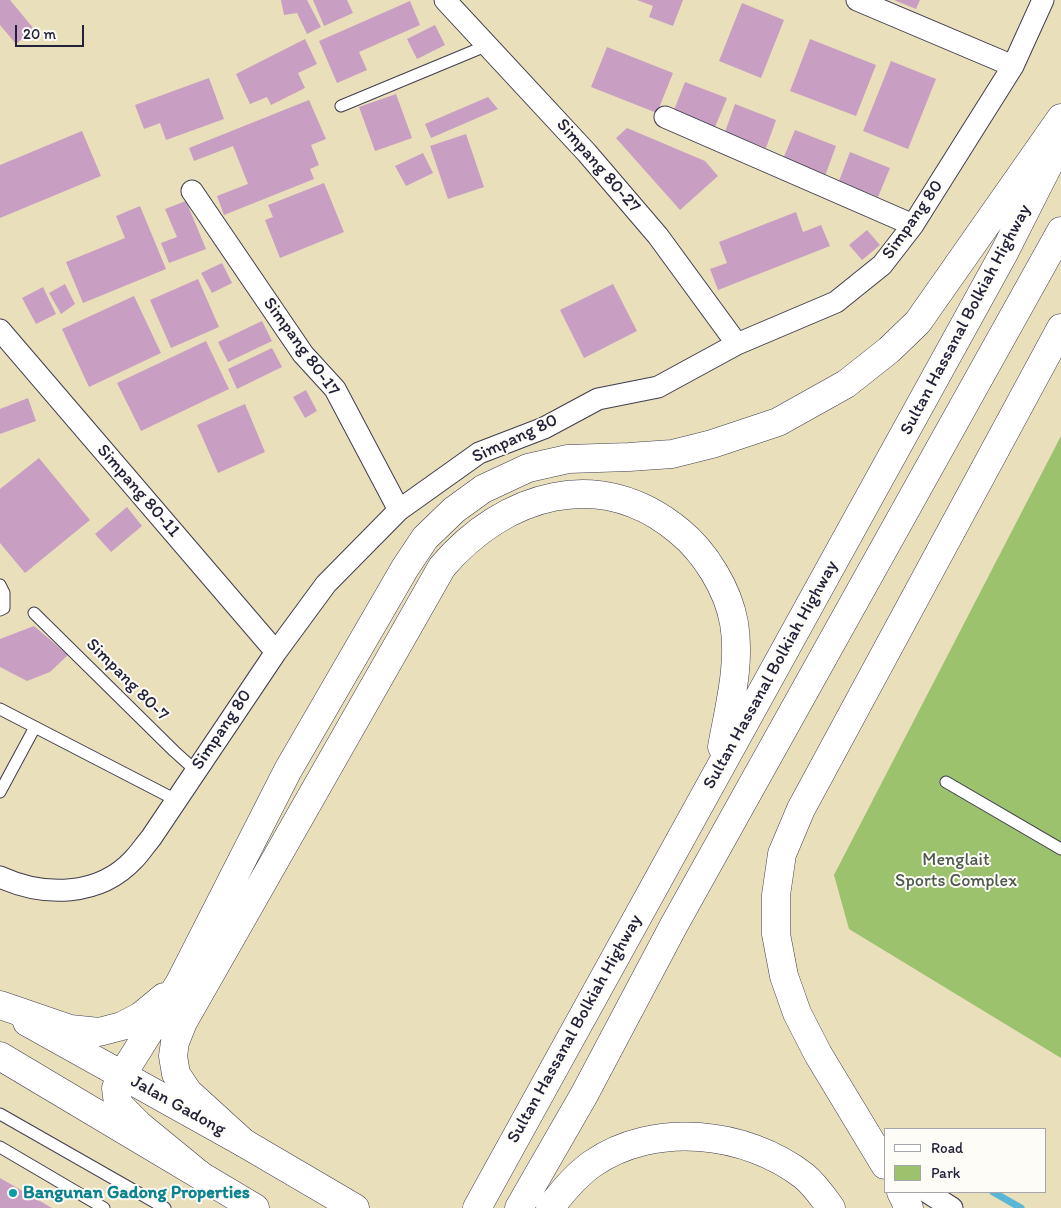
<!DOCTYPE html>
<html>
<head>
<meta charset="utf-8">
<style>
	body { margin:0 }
	#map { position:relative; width:1061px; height:1208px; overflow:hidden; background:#e9dfbb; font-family:Itim,sans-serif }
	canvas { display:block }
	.legend { position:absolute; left:884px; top:1128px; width:162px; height:65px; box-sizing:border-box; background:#fdfcf7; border:1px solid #a5a5ac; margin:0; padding:6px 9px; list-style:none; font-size:15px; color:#22223b }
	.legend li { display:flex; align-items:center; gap:10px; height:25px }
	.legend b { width:25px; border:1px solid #a5a5ac }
	.scale { position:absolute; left:15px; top:25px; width:69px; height:22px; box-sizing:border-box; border:2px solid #22223b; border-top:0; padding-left:6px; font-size:15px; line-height:18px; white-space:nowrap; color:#22223b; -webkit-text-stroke:4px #fdfcf7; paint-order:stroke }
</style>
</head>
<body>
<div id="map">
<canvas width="1061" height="1208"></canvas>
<ul class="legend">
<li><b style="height:6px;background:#fff"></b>Road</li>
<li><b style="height:14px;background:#9cc26d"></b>Park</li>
</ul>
<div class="scale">20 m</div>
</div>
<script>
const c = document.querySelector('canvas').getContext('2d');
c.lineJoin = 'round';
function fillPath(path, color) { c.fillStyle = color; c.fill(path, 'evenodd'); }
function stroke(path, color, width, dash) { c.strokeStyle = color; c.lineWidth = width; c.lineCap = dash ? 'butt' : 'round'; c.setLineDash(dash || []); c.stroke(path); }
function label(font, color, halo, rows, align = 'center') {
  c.font = font + ' Itim,sans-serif'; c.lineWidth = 4; c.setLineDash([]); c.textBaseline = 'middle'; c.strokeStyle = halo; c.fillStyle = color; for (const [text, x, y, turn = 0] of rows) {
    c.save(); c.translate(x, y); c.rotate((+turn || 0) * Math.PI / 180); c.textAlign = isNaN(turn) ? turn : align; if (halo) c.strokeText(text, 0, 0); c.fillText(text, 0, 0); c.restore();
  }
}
fillPath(new Path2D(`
	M1061,436v622l-212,-129 -15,-54z`), '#9cc26d');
stroke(new Path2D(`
	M993,1192l28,16`), '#59b6d7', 7);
fillPath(new Path2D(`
	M0,0h10l24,29 -18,15 -16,-19z
	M281,0h26l14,27 -14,7 -10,-21 -13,2z
	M313,0h34l6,13 -29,13z
	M637,0h46l-10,26 -24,-9 4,-11z
	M894,0h26l-4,9z
	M410,1l10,24 -61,27 8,18 -30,13 -18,-42z
	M742,3l42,17 -23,58 -42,-17z
	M435,25l10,20 -28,14 -10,-20z
	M305,39l12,25 -19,9 7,15 -34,17 -4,-8 -17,7 -14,-30z
	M810,39l66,26 -20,51 -66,-25z
	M607,47l66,26 -16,40 -66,-26z
	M891,61l45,18 -28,70 -45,-18z
	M209,78l15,41 -58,21 -6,-17 -16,6 -9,-24z
	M685,82l42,16 -12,29 -41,-17z
	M396,94l16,44 -37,13 -16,-44z
	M488,97l10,12 -67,29 -6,-14z
	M309,100l17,39 -15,6 8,20 -9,4 4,10 -90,36 -7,-19 31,-12 -15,-38 -39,15 -5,-13z
	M735,104l41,16 -10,28 -41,-16z
	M627,128l78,33 13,15 -38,34 -64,-72z
	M795,130l41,16 -11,30 -42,-17z
	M82,131l19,45 -101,42v-53z
	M466,134l18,53 -36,12 -18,-53z
	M850,152l40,16 -12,29 -39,-16z
	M423,153l10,20 -27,13 -11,-20z
	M324,183l20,49 -64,26 -15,-38 8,-3 -5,-12z
	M186,201l20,48 -37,14 -8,-20 16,-6 -12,-28z
	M140,206l26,63 -83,34 -17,-41 59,-24 -9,-22z
	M796,212l7,20 18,-7 9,21 -112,44 -8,-21 17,-6 -8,-21z
	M867,230l13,15 -18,15 -13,-15z
	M222,263l10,20 -20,10 -11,-20z
	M198,279l21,48 -48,21 -21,-48z
	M65,284l10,20 -14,10 -12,-21z
	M613,284l24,47 -53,27 -24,-48z
	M43,287l13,27 -20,10 -14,-26z
	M134,296l27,57 -72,34 -27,-58z
	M262,321l10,20 -44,21 -10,-20z
	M206,341l23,48 -88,42 -24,-48z
	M272,348l10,19 -45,22 -9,-20z
	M306,390l11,21 -12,7 -12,-21z
	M28,398l8,23 -36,13v-25z
	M245,404l20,48 -47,21 -21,-48z
	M39,458l51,62 -65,53 -25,-30v-54z
	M127,507l15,19 -31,26 -16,-18z
	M34,626l34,29 -18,17 -23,9 -27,-14v-28z
	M0,1178l52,30h-52z`), '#c89fc2');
const lane = new Path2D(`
	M341,106l147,-61
	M0,585l4,8v15l-4,2
	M34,613l140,138 21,19
	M0,709l176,91
	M946,782l115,67
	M0,792l35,-65
	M0,1114l165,94
	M0,1147l104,61`);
const street = new Path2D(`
	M445,0l142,153 71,83 79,108
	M857,0l156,66
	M665,117l248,108
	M192,191l111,163 32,35 64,121
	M0,330l276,322
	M0,877c44,20 99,20 134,-18 6,-6 11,-14 17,-21l125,-186 50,-68 73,-74 80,-57 65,-25 54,-29 60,-12 79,-43 99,-42 46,-37 31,-40 100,-159 30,-66
	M927,1192l25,16`);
const secondary = new Path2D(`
	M885,1165l-67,-111 -21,-41 -13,-37 -8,-42v-39l6,-41 19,-45 260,-481
	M901,1192l8,16`);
const primary = new Path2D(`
	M27,1022l217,121 111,65
	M0,1056l255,152`);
const highway = new Path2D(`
	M0,1005l70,24 29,3 23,-6 19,-10 23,-19
	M244,1143l-56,-51 -12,-18 -3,-18 2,-14 8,-20 259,-455c62,-73 158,-102 237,-36 26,21 49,58 55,92 7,41 -5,84 -12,124
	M200,1175l-61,-50 -21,-21 -2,-16 6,-13 57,-91 109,-214 117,-202 20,-30 29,-28 29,-21 45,-21 40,-9 61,-2 43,-3 40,-10 66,-22 68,-38 43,-34 29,-28 143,-204
	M477,1208l527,-955 53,-105
	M519,1208l65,-113 90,-170 387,-694
	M550,1208c12,-16 25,-32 42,-44 62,-43 154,-33 212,12 11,9 19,21 27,32`);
stroke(lane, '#403e4e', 13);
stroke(street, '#403e4e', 23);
stroke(secondary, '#403e4e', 29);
stroke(primary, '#403e4e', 29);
stroke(highway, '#403e4e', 29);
stroke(lane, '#fff', 11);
stroke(street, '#fff', 21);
stroke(secondary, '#fff', 28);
stroke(primary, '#fff', 28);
stroke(highway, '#fff', 28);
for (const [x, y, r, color] of [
	[13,1193,5,"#0f9aa8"]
]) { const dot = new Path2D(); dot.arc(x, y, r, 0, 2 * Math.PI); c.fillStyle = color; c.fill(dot); stroke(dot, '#fdfcf7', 2); }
label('18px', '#22223b', '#fdfcf7', [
	["Simpang 80-27",598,166,49],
	["Simpang 80",913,220,-55],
	["Sultan Hassanal Bolkiah Highway",966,320,-62],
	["Simpang 80-17",301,347,54],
	["Simpang 80",515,439,-25],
	["Simpang 80-11",138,491,49],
	["Sultan Hassanal Bolkiah Highway",771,675,-61],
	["Simpang 80-7",127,680,45],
	["Simpang 80",222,730,-56],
	["Sultan Hassanal Bolkiah Highway",575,1029,-61],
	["Jalan Gadong",178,1106,29]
]);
label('18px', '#4d5a4c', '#fdfcf7', [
	["Menglait",956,860],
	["Sports Complex",956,881]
]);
label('bold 18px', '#0d838f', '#fdfcf7', [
	["Bangunan Gadong Properties",23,1193]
], 'left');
</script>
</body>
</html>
